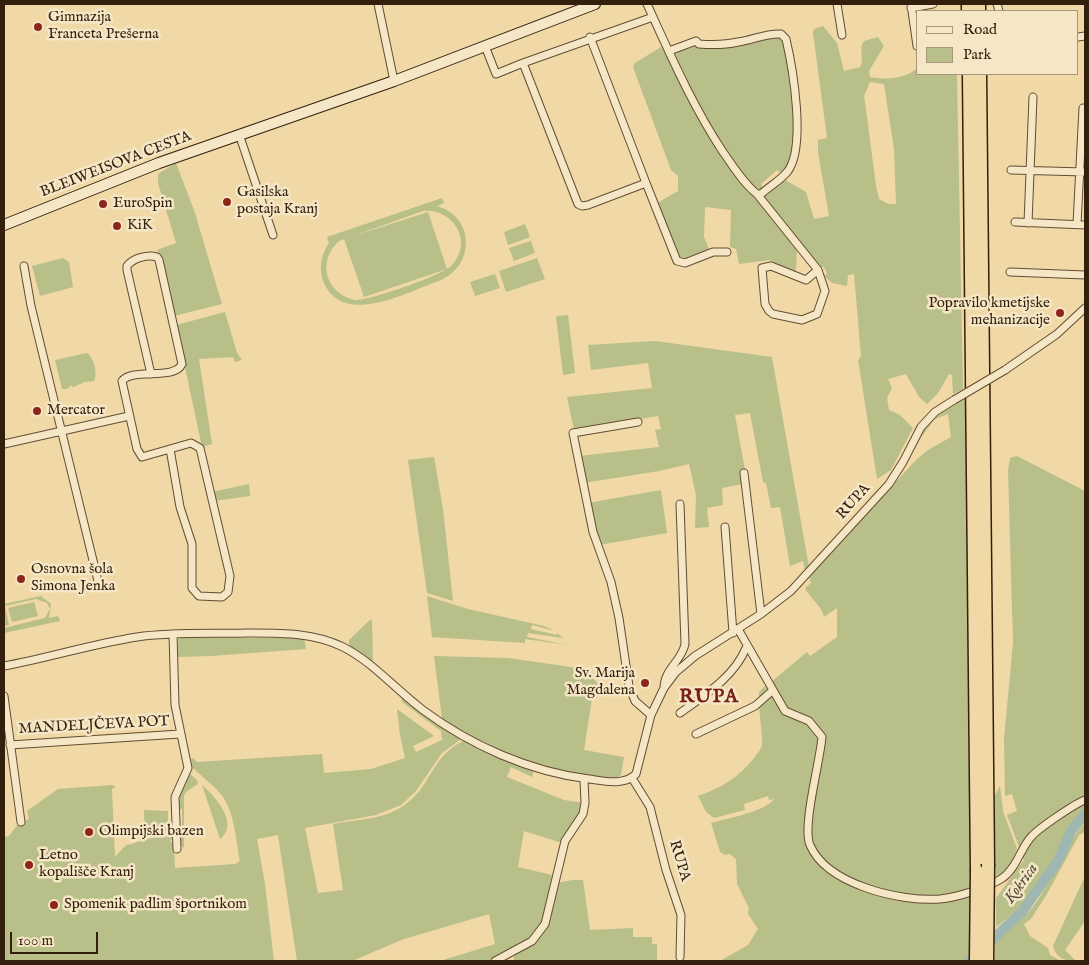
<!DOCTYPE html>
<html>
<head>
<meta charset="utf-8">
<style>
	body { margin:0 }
	#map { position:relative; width:1089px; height:965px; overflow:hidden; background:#f0d8a7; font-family:"IM FELL English",serif }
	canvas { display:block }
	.frame { position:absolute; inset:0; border:5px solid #321f0c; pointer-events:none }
	.legend { position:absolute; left:916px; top:10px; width:162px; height:65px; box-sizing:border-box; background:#f5e6c6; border:1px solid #a7967c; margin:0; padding:6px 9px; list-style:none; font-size:15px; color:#321f0c }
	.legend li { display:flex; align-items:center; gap:10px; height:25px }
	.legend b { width:25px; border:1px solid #a7967c }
	.scale { position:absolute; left:10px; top:932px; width:88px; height:22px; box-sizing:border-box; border:2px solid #321f0c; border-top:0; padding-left:6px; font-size:15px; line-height:18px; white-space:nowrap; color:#321f0c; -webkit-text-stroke:4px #f5e6c6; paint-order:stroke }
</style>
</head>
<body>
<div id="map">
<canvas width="1089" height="965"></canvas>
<div class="frame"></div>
<ul class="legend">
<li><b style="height:6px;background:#f5e6c6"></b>Road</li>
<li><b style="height:14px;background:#b8bf88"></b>Park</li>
</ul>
<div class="scale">100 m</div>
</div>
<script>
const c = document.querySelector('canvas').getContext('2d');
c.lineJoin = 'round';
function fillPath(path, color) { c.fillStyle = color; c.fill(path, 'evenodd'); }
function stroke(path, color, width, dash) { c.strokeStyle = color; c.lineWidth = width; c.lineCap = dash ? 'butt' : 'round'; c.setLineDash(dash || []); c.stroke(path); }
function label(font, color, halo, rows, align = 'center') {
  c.font = font + ' "IM FELL English",serif'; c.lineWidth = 5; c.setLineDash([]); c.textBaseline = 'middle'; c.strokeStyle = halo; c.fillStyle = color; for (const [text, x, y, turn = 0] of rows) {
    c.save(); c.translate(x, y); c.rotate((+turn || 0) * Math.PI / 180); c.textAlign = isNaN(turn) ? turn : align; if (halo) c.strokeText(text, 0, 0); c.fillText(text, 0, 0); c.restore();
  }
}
fillPath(new Path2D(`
	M823,26l14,17 7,28 16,-4c5,-8 -2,-18 4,-26l14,-4 6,9 -15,25 1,6c15,3 34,2 46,-8l2,-7v12h39l6,315 -10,5 -1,-19 -3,-1 -11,19 -11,11 -8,-7 -13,-23 -18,5 4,9 -5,10 2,12 11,5 13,13 -22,42 -14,9 -19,-119 3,-4 -7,-82 -6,1 -1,11 -15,-3 -8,-7 3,-2 -3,-7h-3l-57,-67v-4l16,-15 5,-1 21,12 8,27 15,-3 -11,-64v-12l9,-2 -14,-105 1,-4zM870,82l14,2 10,65 2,55h-8l-9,-5 -3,-13 -11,-84 -1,-6z
	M781,36c10,13 15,96 11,114 -1,8 -5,17 -10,24l-5,-4 -16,14 2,5 -5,2c-24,-14 -77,-109 -83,-138l25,-8z
	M661,47l85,140 51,62 -1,21 -2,3 -25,-13 -30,4 -3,-15 -6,-2 1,-37 -26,-3 -1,30 5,12 -27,10 -4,-1 -21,-53 2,-3 19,-11v-15l-7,-6 -38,-103 2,-4z
	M176,163l19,50 27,91 -48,12 -17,-66 19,-7 -18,-60v-9z
	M442,198l2,5 -7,3c38,11 38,59 4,74 -32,11 -97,48 -117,3 -6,-14 -3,-28 5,-40l-2,-6zM423,211c30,-3 51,31 29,54 -8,10 -84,36 -97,35 -11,-2 -21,-9 -26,-20 -6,-14 -1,-29 10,-39z
	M428,212l19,57 -83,28 -20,-58z
	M525,224l5,13 -22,8 -4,-13z
	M531,241l4,12 -21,8 -5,-13z
	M63,258l6,4 4,25 -33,9 -8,-30z
	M537,258l8,21 -39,13 -7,-21z
	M495,274l5,14 -25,8 -5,-14z
	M225,312l12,41 5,7 -7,2 -2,-5 -34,2 13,85 -10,3 -26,-122z
	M568,315l7,58 -12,2 -7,-59z
	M655,341l117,16 37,210 -4,4 -2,-10 -13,5 -10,-59 -9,1 -5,-25 -3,-1 -13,-69 -15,2 10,55 -4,1 2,13 -21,4 1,17 -16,3 2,19 -14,1 1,-33 -7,-31 -30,7 -75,12 -5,-27 80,-9 -4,-17 6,-1 -3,-13 -84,14 -7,-33 85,-9 -4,-25 -57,7 -3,-25z
	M87,353c7,5 11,21 7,28l-9,1 -12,5 -2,-2 -4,4h-5l-7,-29z
	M967,398l3,491c-12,3 -25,7 -38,7 -33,1 -133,-21 -122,-69h-4l-2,5c3,13 9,27 19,37 23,22 86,34 117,32 10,0 20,-4 30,-7l-1,62 -5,5h-244l28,-16 10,-16 -10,-15 1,-6 -12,-24 -1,-25 -6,-5 -5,1 -5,-3 -9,-29c15,-4 56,-12 63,-24l-5,1 -1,-4 -24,8 1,6 -31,8 -8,-6 -8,-16c24,-8 41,-19 57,-39 3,-5 7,-8 7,-14 0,-17 -4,-34 -3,-51l6,-6 7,11 6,1 -7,-16 36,-30 3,4 27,-19v-29l-13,9c-2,-11 -14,-19 -19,-29l6,-5 -2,-6 107,-117 12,-10 23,-13 -3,-23 -13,5 -16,21 -2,-1c12,-21 30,-29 50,-41z
	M1017,456l68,35v318l-19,25 -9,20 -30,45 -9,11 -22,17v-29l28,-38 -17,-45 10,-4 -5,-17 -7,2 -1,-56 9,-98 -5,-171 2,-13z
	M434,457l9,52 10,92 -26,-8 -19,-133z
	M249,484l1,12 -36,5 -2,-9z
	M661,490l6,43 -68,12 -11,-42z
	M41,596l10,8 -2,14 9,-2 2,5 -56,12v-5l41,-10 5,-9 -3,-6 -11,-4 -31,7 4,19 -5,1v-22z
	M427,596l41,13 76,17 11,5 -23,-6 -1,4 26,6v-2l6,5 -35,-5 -1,4 41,8 -43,-6v4l-93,-6z
	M34,602l4,14 -26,6 -4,-14z
	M371,619l1,3 1,41 -24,-18v-5z
	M182,638h107l15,1 2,10 -95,7 -34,1 1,-18z
	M434,656l74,2 77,11 15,17 -5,2 -2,4 -9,58 40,7 -3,18c-6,5 -14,3 -22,2 -56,-5 -110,-28 -157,-58z
	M401,697l21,17 39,25 -19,14 -26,38 -15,14 -25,10 -71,13 13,65 25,-3 -10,-66c25,-5 52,-4 73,-20 26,-19 25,-48 59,-64l69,30 -2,7 -21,-10 -4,10 57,23 19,3 -2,10 -19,30 -38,-12 -6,36 34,8 -9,48 -8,12 -45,26h-50l55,-17 -6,-30 -85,25 -52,22h-55l-19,-126 -21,4 8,45 9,77h-270v-124l5,-1 10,-13 10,-4 -2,-8 31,-22 54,-4 4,2 -4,2 3,68 11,-12c10,-1 16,-6 28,-7l-3,-6h-6l-1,-22 24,1v16l5,5v7l-3,1 4,7 1,21 60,-4 5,-3c-4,-20 -5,-46 -17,-64 -8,-11 -21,-20 -31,-30l-1,-8 2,-1 4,4 125,-8 2,19 47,-4 34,-11 -5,-23 -3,-26 37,27 -21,10 3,6 26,-12 -1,-9 -39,-29z
	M189,773l8,7 1,4 -11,7 -3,4v53l-5,-4 -1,-10 4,-1v-24h-4v-13z
	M202,785c13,11 38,39 18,54z
	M1000,786l3,25 14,38 -10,22 -11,8 -2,-82z
	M1085,823v9l-6,3 -32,59 -16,25 -7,5 6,12 18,12 2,7 11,6h-66v-20c15,-13 31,-23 42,-40 17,-25 27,-56 48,-78z
	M1085,876v45l-20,29 11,11c-11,0 -20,-3 -23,-15z
	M573,880h10l7,50 43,-2v9h19v7h5v17h-143v-7c36,-18 34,-35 41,-71z`), '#b8bf88');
stroke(new Path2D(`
	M969,961l53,-49 37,-53 12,-28 14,-17`), '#9fb7b3', 10);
const street = new Path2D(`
	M378,4l16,77
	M647,4c23,50 45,101 76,148 10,14 20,31 34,42h4c9,-8 20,-14 27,-23 18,-25 5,-102 -2,-132l-5,-5c-15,-1 -28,6 -43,8 -13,3 -26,3 -39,2l-3,-3 -27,10
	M837,4l5,31
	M911,4l6,42
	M997,4l2,7
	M911,8l22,-4
	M653,17l-130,46 55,141 4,2 6,-1 58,-22 31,78 8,2 28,-11h14
	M590,37l56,146
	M1078,37l7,-1
	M485,46l11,28 27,-11
	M239,134l34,101
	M1011,170l74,2
	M757,194l61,76 -12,10 -35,-14 -9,2 3,36 4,7 4,3 29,6 15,-6 8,-23 -7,-21
	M1015,222l70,3
	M1028,223l5,-126
	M1077,224l6,-116
	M24,266l7,40 68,279
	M1010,272l75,3
	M1005,370l52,-36 28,-26
	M151,374l-24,-104v-4c6,-8 21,-12 30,-9l2,3 23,104c-8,17 -49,3 -60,17l15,68 5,8 49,-14 9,5 30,128 -2,16 -6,5 -23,-1 -7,-8v-44l-12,-37 -10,-58
	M638,422l-65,11 20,99 18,50 8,36 10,68 6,15 16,14
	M4,444l125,-28
	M744,473l17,141
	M725,527l8,106
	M738,629l47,82 24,10 13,16c-2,25 -20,89 -12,108 17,40 91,57 130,54 19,-2 46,-11 61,-20 16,-10 19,-31 31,-43 7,-8 44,-33 53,-36
	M173,634l2,71 13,63 -13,29 2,52
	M4,666c44,-8 88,-22 133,-29 36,-5 73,-3 109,-4 33,0 67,-1 97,14 30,15 53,43 80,63 47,35 107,62 166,69 15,2 35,7 47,-5l15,-59 13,-27 12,-16 19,-16 66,-42 30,-23 98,-107 14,-22 18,-35 14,-15 19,-12
	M664,688c0,-19 18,-27 21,-44l-5,-140
	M4,696l17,126
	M680,713c25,-18 54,-36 66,-65
	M696,734l59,-28 17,-15
	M10,745l170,-11
	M632,778l18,29 16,63 15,45 -1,42
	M495,961l37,-20 13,-17 20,-83 18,-27 2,-11 -1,-24`);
const secondary = new Path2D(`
	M4,225l155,-62 235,-82 201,-77`);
const highway = new Path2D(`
	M968,4v7
	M979,4v7
	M969,74l8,797
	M980,74l8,790`);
stroke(street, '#624d33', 9);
stroke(secondary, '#321f0c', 12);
stroke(highway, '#321f0c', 15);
stroke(street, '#f5e6c6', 7);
stroke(secondary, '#f5e6c6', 10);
stroke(highway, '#f0d8a7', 12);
const streetBridge = new Path2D(`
	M954,400l51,-30`);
const highwayBridge = new Path2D(`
	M976,961l1,-90
	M987,961l1,-97`);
stroke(streetBridge, '#624d33', 9, []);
stroke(highwayBridge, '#321f0c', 15, []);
stroke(streetBridge, '#f5e6c6', 7);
stroke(highwayBridge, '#f0d8a7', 12);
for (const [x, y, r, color] of [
	[38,27,5,"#8f2418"],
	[227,202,5,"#8f2418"],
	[103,204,5,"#8f2418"],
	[117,226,5,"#8f2418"],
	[1060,313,5,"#8f2418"],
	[37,411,5,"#8f2418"],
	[21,579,5,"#8f2418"],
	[645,683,5,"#8f2418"],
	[89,832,5,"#8f2418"],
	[29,865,5,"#8f2418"],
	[54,905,5,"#8f2418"]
]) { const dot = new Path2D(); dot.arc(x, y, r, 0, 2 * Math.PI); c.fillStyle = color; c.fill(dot); stroke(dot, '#f5e6c6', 2); }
label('15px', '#321f0c', '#f5e6c6', [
	["Gimnazija",48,18],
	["Franceta Prešerna",48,35],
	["Gasilska",237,193],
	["postaja Kranj",237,210],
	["EuroSpin",113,204],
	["KiK",127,226],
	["Popravilo kmetijske",1050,304,"right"],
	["mehanizacije",1050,321,"right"],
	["Mercator",47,411],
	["Osnovna šola",31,570],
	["Simona Jenka",31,587],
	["Sv. Marija",635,674,"right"],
	["Magdalena",635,691,"right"],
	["Olimpijski bazen",99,832],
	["Letno",39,856],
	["kopališče Kranj",39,873],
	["Spomenik padlim športnikom",64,905]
], 'left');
label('15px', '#321f0c', '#f5e6c6', [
	["BLEIWEISOVA CESTA",116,165,-21],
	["RUPA",854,502,-48],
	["MANDELJČEVA POT",94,726,-3],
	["RUPA",679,861,73]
]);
label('italic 16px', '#534d3e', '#f5e6c6', [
	["Kokrica",1022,884,-54]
]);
c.letterSpacing = '1px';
label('bold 20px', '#7a1f14', '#f5e6c6', [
	["RUPA",709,698]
]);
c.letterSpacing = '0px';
</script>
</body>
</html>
